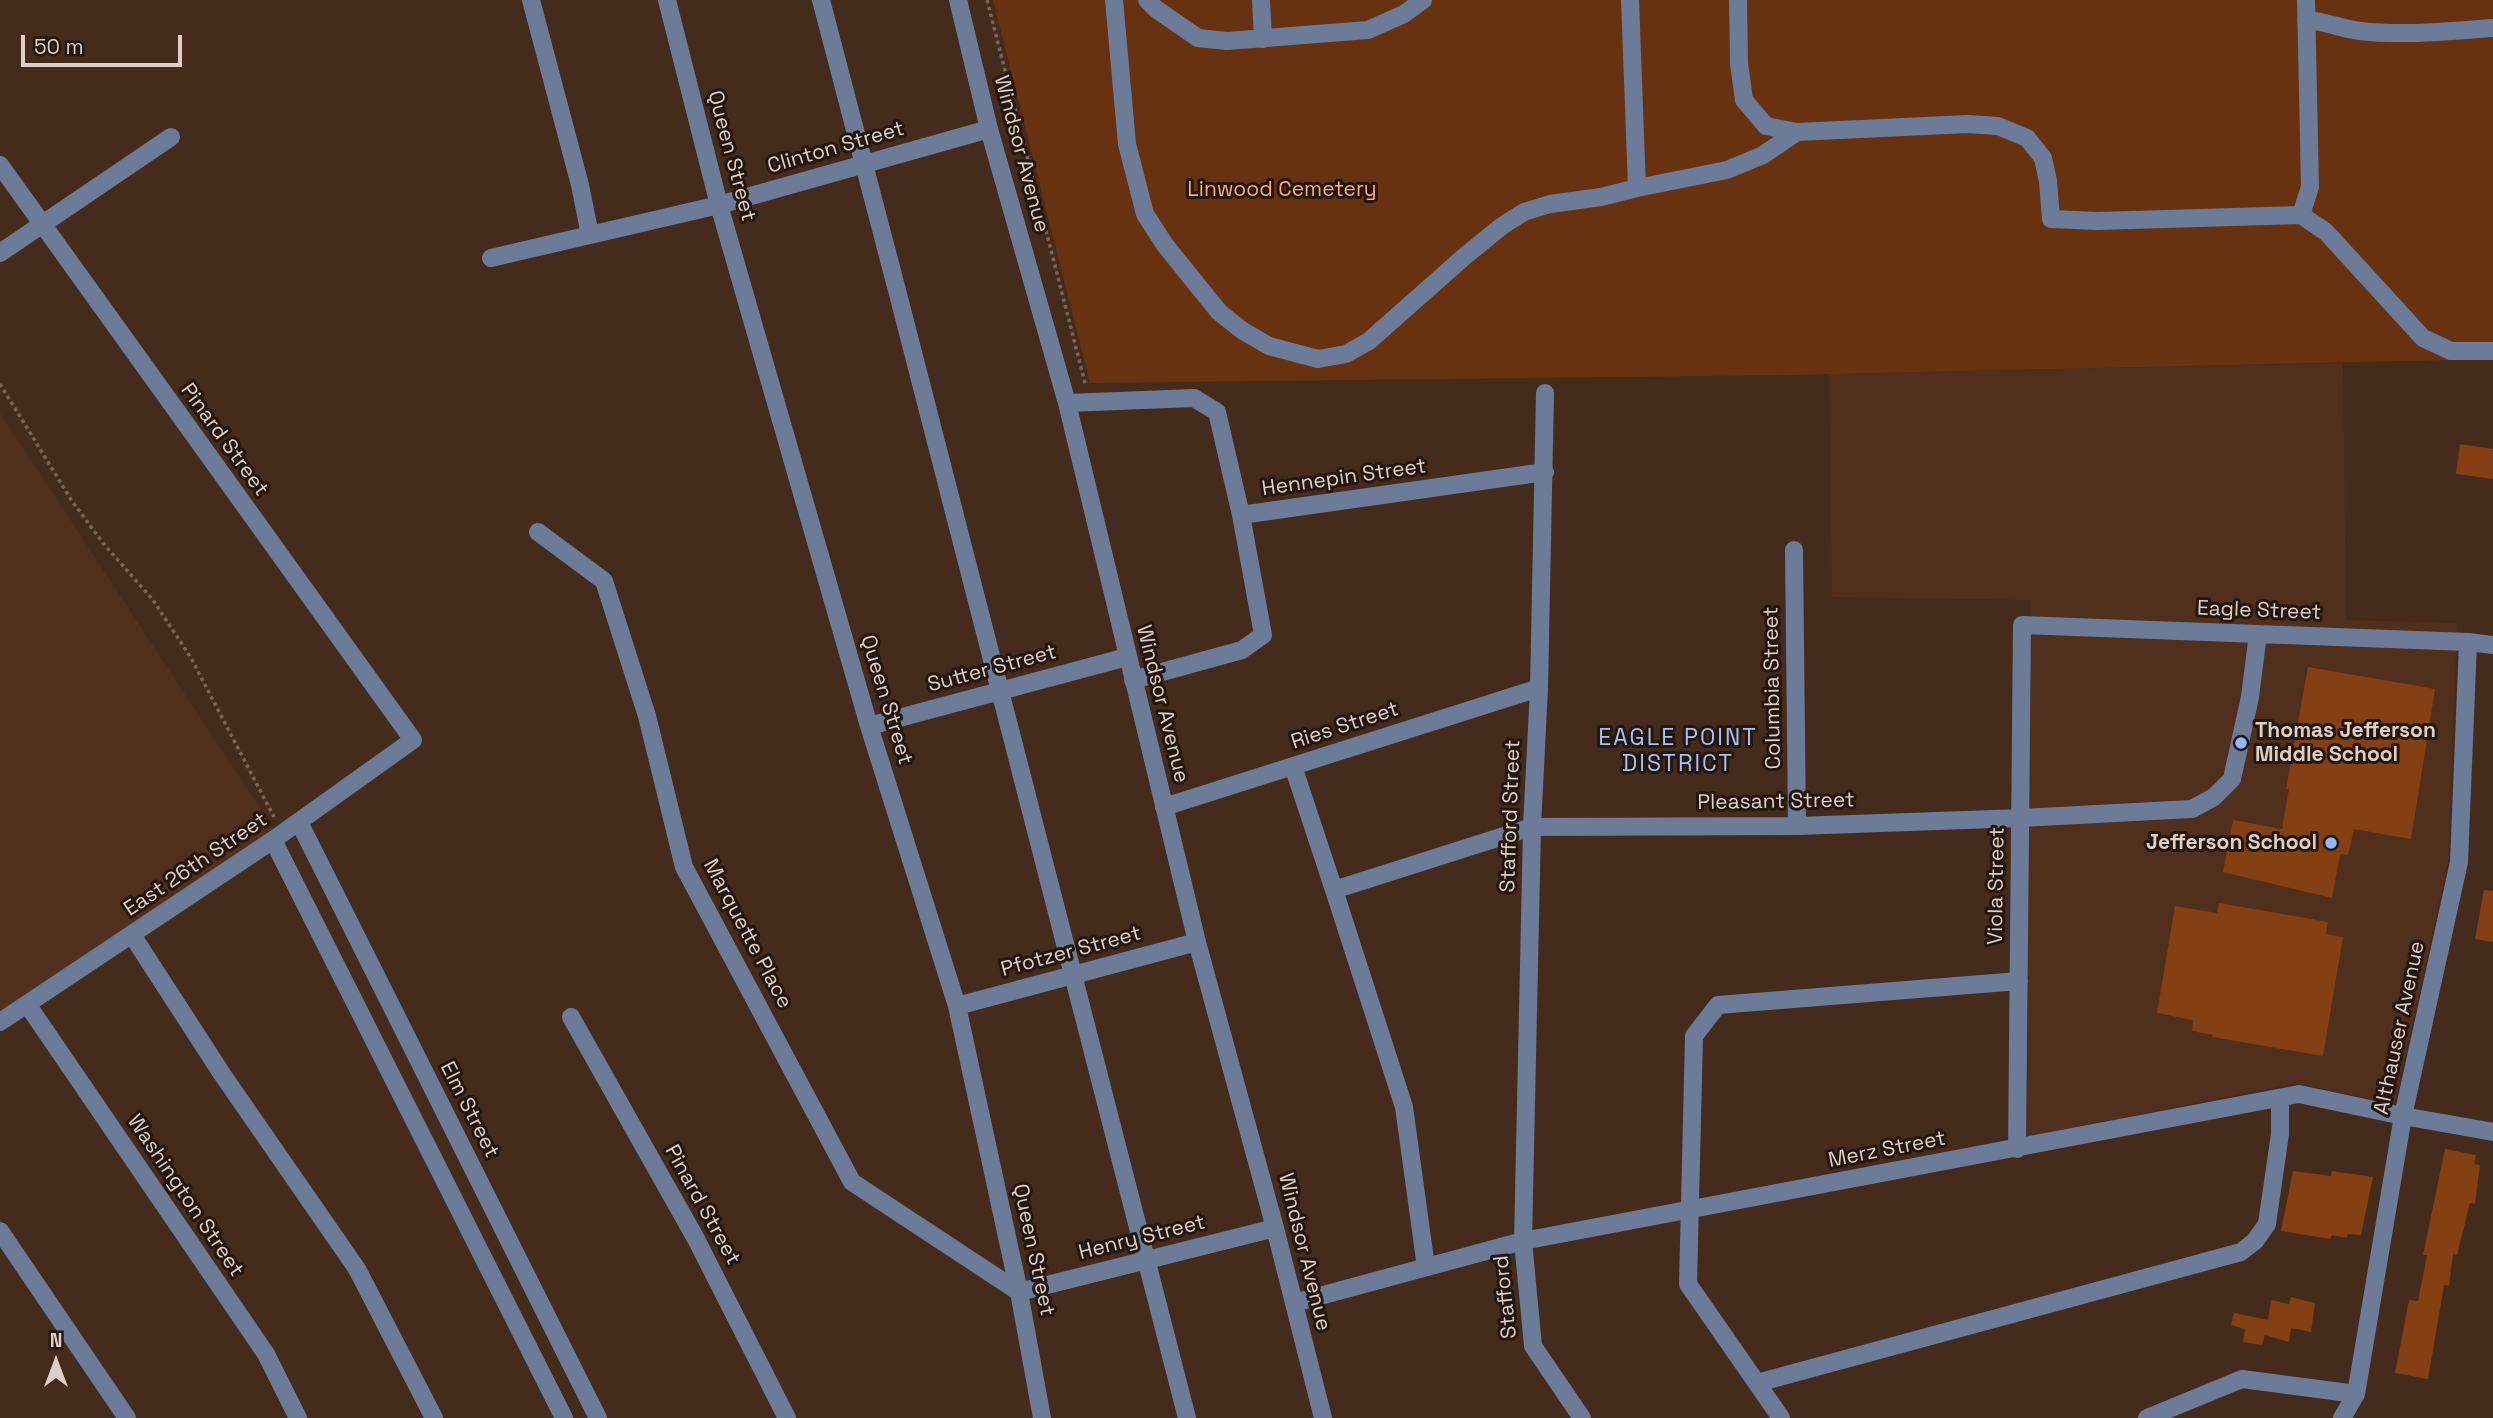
<!DOCTYPE html>
<html>
<head>
<meta charset="utf-8">
<style>
	body { margin:0 }
	#map { position:relative; width:2493px; height:1418px; overflow:hidden; background:#452b1c; font-family:"Space Grotesk",sans-serif }
	canvas { display:block }
	.north { position:absolute; left:21px; top:1327px; width:70px; height:70px; -webkit-text-stroke:5px #231710; paint-order:stroke; rotate:0deg; font-size:19px; font-weight:700; line-height:28px; text-align:center; color:#dfcec5 }
	.north::after { content:''; display:block; margin:auto; width:24px; height:32px; background:#dfcec5; clip-path:polygon(50% 0,100% 100%,50% 72%,0 100%) }
	.scale { position:absolute; left:21px; top:35px; width:161px; height:32px; box-sizing:border-box; border:4px solid #dfcec5; border-top:0; padding-left:9px; font-size:21px; line-height:24px; white-space:nowrap; color:#dfcec5; -webkit-text-stroke:5px #231710; paint-order:stroke }
</style>
</head>
<body>
<div id="map">
<canvas width="2493" height="1418"></canvas>
<div class="north">N</div>
<div class="scale">50 m</div>
</div>
<script>
const c = document.querySelector('canvas').getContext('2d');
c.lineJoin = 'round';
function fillPath(path, color) { c.fillStyle = color; c.fill(path, 'evenodd'); }
function stroke(path, color, width, dash) { c.strokeStyle = color; c.lineWidth = width; c.lineCap = dash ? 'butt' : 'round'; c.setLineDash(dash || []); c.stroke(path); }
function label(font, color, halo, rows, align = 'center') {
  c.font = font + ' "Space Grotesk",sans-serif'; c.lineWidth = 6; c.setLineDash([]); c.textBaseline = 'middle'; c.strokeStyle = halo; c.fillStyle = color; for (const [text, x, y, turn = 0] of rows) {
    c.save(); c.translate(x, y); c.rotate((+turn || 0) * Math.PI / 180); c.textAlign = isNaN(turn) ? turn : align; if (halo) c.strokeText(text, 0, 0); c.fillText(text, 0, 0); c.restore();
  }
}
fillPath(new Path2D(`
	M2343,363l3,257 111,3 -9,240 -54,241 -99,-21 -268,54 3,-537 -198,-3 -3,-223z
	M0,413l275,418 -275,183z`), '#502f1d');
fillPath(new Path2D(`
	M993,0h1500v359l-705,16 -698,8z`), '#683210');
fillPath(new Path2D(`
	M2460,444l33,5v30l-37,-5z
	M2308,667l127,22 -24,150 -57,-10 -6,26 -8,-1 -8,44 -109,-26 10,-52 49,9 7,-40h-3z
	M2484,890l9,1v51l-18,-3z
	M2219,903l109,19 -2,12 17,3 -20,119 -111,-19 1,-2 -21,-4 1,-11 -36,-7 18,-107 42,7z
	M2445,1149l31,6 -2,9 6,1 -5,39 -5,-1 -13,52 -4,-1 -4,32 -5,-1 -16,94 -33,-6 14,-73 9,1 9,-46h-4z
	M2293,1171l38,5 1,-5 41,6 -12,58 -13,-1 -1,4 -15,-3 -2,4 -49,-8z
	M2291,1297l24,6 -4,29 -20,-4 -2,14 -24,-7 -3,10 -19,-3 2,-13 -14,-4 3,-12 34,7 3,-20 18,4z`), '#844013');
stroke(new Path2D(`
	M987,0l98,383
	M0,384l72,117 31,42 50,57 38,58 83,159`), '#7b6558', 3.5, [3.5, 3.5]);
stroke(new Path2D(`
	M531,0l49,185 10,50
	M667,0l52,205 150,521 88,280 62,286 23,126
	M821,0c125,472 243,946 366,1418
	M958,0l31,129 78,274 130,539 78,286 48,190
	M1114,0l13,144 18,70 20,31 54,67 24,19 26,15 49,13 28,-5 23,-13 96,-85 37,-30 22,-14 26,-8 51,-7 36,-9 90,-18 36,-15 34,-23
	M1147,0l9,9 42,29 29,3 141,-11 36,-16 19,-14
	M1261,0l2,39
	M1630,0l7,188
	M1738,0l1,63 5,37 22,26 31,6 171,-8 30,2 29,12 16,20 5,23 3,38 47,2 203,-6 25,17 97,106 28,13h42
	M2306,20c19,1 36,9 54,11 44,5 90,0 133,-3
	M0,165l413,575 -140,100 -273,182
	M2301,215l9,-28 -4,-187
	M0,253l171,-116
	M491,258l228,-53 270,-76
	M1545,393l-6,295 -7,139 -9,414 10,105 49,72
	M1067,403l127,-5 23,14 24,103 304,-43
	M538,532l66,49 43,135 37,151 168,315 167,110 256,-64
	M1794,550l3,276
	M1133,680l109,-30 21,-15 -22,-120
	M869,726l258,-69
	M1293,766l41,124
	M1164,807l375,-119
	M299,822l299,596
	M273,840l291,578
	M132,935l90,139 135,195 77,149
	M27,1004l239,350 32,64
	M957,1006l240,-64
	M571,1017l125,222 91,179
	M2017,1149l5,-524 446,17 25,3
	M0,1231l127,187
	M1426,1267l-22,-160 -70,-217 198,-63 265,-1 224,-8 171,-9 22,-12 18,-18 18,-82 8,-63
	M1294,1303l229,-62 776,-147 104,22 90,16
	M1757,1383l484,-131 14,-11 12,-17 13,-90v-36
	M1781,1418l-93,-134 6,-248 24,-31 301,-24
	M2147,1418l95,-39 114,15
	M2342,1418l14,-24 47,-278 56,-254 9,-220`), '#6b7b98', 18);
for (const [x, y, r, color] of [
	[2241,743,7,"#93b7fd"],
	[2331,843,7,"#93b7fd"]
]) { const dot = new Path2D(); dot.arc(x, y, r, 0, 2 * Math.PI); c.fillStyle = color; c.fill(dot); stroke(dot, '#231710', 2.5); }
label('21px', '#dfcec5', '#231710', [
	["Clinton Street",836,148,-16],
	["Windsor Avenue",1021,154,75],
	["Queen Street",731,156,75],
	["Pinard Street",224,440,54],
	["Hennepin Street",1344,478,-8],
	["Eagle Street",2259,611,2],
	["Sutter Street",992,669,-15],
	["Columbia Street",1773,688,-91],
	["Queen Street",886,700,73],
	["Windsor Avenue",1162,704,76],
	["Ries Street",1345,726,-18],
	["Pleasant Street",1776,802,-1],
	["Stafford Street",1511,816,-88],
	["East 26th Street",196,865,-34],
	["Viola Street",1997,886,-89],
	["Marquette Place",747,934,62],
	["Pfotzer Street",1071,952,-15],
	["Althauser Avenue",2400,1028,-78],
	["Elm Street",469,1110,63],
	["Merz Street",1887,1150,-11],
	["Washington Street",185,1196,56],
	["Pinard Street",702,1205,61],
	["Henry Street",1142,1238,-14],
	["Queen Street",1033,1250,78],
	["Windsor Avenue",1304,1252,76],
	["Stafford",1506,1297,-96]
]);
label('21px', '#faab7f', '#231710', [
	["Linwood Cemetery",1282,190]
]);
label('bold 21px', '#dfcec5', '#231710', [
	["Thomas Jefferson",2255,731],
	["Middle School",2255,755],
	["Jefferson School",2317,843,"right"]
], 'left');
c.letterSpacing = '2px';
label('23px', '#a5c1f5', '#231710', [
	["EAGLE POINT",1678,739],
	["DISTRICT",1678,765]
]);
c.letterSpacing = '0px';
</script>
</body>
</html>
